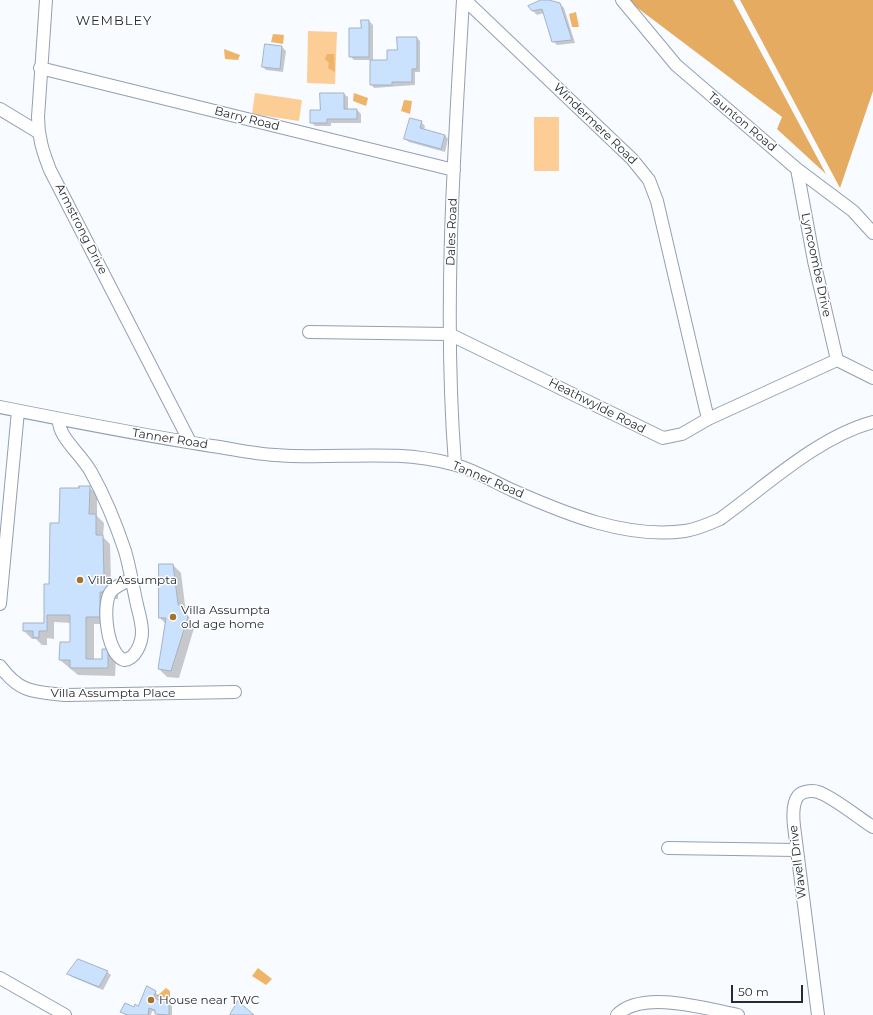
<!DOCTYPE html>
<html>
<head>
<meta charset="utf-8">
<style>
	body { margin:0 }
	#map { position:relative; width:873px; height:1015px; overflow:hidden; background:#f8fbff; font-family:Montserrat,sans-serif }
	canvas { display:block }
	.scale { position:absolute; left:731px; top:985px; width:72px; height:18px; box-sizing:border-box; border:2px solid #252b32; border-top:0; padding-left:5px; font-size:12px; line-height:14px; white-space:nowrap; color:#252b32; -webkit-text-stroke:3px #fff; paint-order:stroke }
</style>
</head>
<body>
<div id="map">
<canvas width="873" height="1015"></canvas>
<div class="scale">50 m</div>
</div>
<script>
const c = document.querySelector('canvas').getContext('2d');
c.lineJoin = 'round';
function fillPath(path, color) { c.fillStyle = color; c.fill(path, 'evenodd'); }
function stroke(path, color, width, dash) { c.strokeStyle = color; c.lineWidth = width; c.lineCap = dash ? 'butt' : 'round'; c.setLineDash(dash || []); c.stroke(path); }
function label(font, color, halo, rows, align = 'center') {
  c.font = font + ' Montserrat,sans-serif'; c.lineWidth = 3; c.setLineDash([]); c.textBaseline = 'middle'; c.strokeStyle = halo; c.fillStyle = color; for (const [text, x, y, turn = 0] of rows) {
    c.save(); c.translate(x, y); c.rotate((+turn || 0) * Math.PI / 180); c.textAlign = isNaN(turn) ? turn : align; if (halo) c.strokeText(text, 0, 0); c.fillText(text, 0, 0); c.restore();
  }
}
fillPath(new Path2D(`
	M308,31l29,1 -2,52 -28,-1z
	M255,93l47,7 -3,21 -47,-7z
	M534,117h25v54h-25z`), '#fccd95');
fillPath(new Path2D(`
	M627,0h106l93,174 -49,-45 5,-12z
	M740,0h133v91l-33,97z`), '#e5ab60');
fillPath(new Path2D(`
	M576,12l3,15h-7l-3,-13z
	M273,34l11,1 -1,9 -12,-2z
	M224,49l16,6 -2,5 -13,-1z
	M327,54h7l1,18 -7,-4 1,-5 -4,-4z
	M354,93l14,5 -2,8 -13,-5z
	M404,100l8,1 -2,13 -9,-3z
	M258,968l14,11 -6,6 -14,-9z
	M166,988l4,3v6l-2,1 -11,-2z`), '#efb469');
fillPath(new Path2D(`
	M543,0l17,4 4,4 11,35 -18,2 -4,-4 -9,-28 -7,2 -4,-4z
	M369,21l4,4v36h15l10,-10 19,-13 3,3v31h-5v13l-41,3 -3,-4v-24h-17l-4,-4 12,-27z
	M282,47l4,4 -3,21 -17,-2 -3,-3z
	M344,94l4,3v13h9l4,4v9h-30v3h-16l-4,-4 10,-11z
	M421,122l4,4 -1,4 21,5 3,4 -3,13 -36,-10 -4,-3z
	M89,487l8,8v21l7,7 -1,14 7,7 1,35 7,7v13h-11v25h-13v36h9l5,-10 8,8 -1,18 -37,-1 -18,-15 11,-17v-20l-17,-1v17l-7,-1v7h-5l-6,-6h-4l-8,-8 20,-7 16,-100 1,-35z
	M173,565l8,8 5,40 9,12 -16,53 -12,-1 -8,-8 7,-45 -6,-6z
	M107,972l4,3 -8,15 -31,-13 -4,-3z
	M155,992l4,4 -2,4 11,3 4,3v9h-15l-1,-3 -4,-1 -1,4h-26l-3,-4 17,-4z`), '#0003');
const building = new Path2D(`
	M541,0h8l11,3 12,37 -20,2 -10,-33 -10,2 -4,-5z
	M361,20h8v37h-20v-29h12z
	M397,37h20v32h-5v13h-20v3h-22v-25h17v-10h10z
	M265,44l17,2 -2,23 -18,-2z
	M320,93h24v16h13v10h-30v4h-17v-13h10z
	M410,118l12,3 -2,7 25,7 -4,14 -37,-10z
	M79,486h11l-1,28h7v21h7l1,42h6v15h-10v25h-14v42h16v-10h6v19h-38v-8h-11l1,-18h10v-27h-23v16h-8v7l-6,-1v-6h-10v-8h21v-39h5l1,-61h9l1,-35h19z
	M159,564h14l5,40 10,13 -17,54 -13,-2 8,-51h-7z
	M78,959l30,12 -9,16 -32,-13z
	M147,986l9,5 -3,7 16,4v13l-14,-1v-4l-6,-2 -1,7h-20l-8,-3 5,-9 9,4 1,-3 3,2z
	M238,1001l16,14h-24z`);
fillPath(building, '#cbe2ff');
stroke(building, '#a4b2c4', 1);
const minor = new Path2D(`
	M46,0l-8,117c0,20 5,35 12,53l140,272
	M465,0l167,159 17,21 8,21 51,218
	M622,0l54,65 121,104 56,42 20,22
	M40,68l414,102
	M0,109l38,23
	M797,169l17,92 23,99
	M309,332l140,2 214,104 19,-4 26,-15 129,-59 36,18
	M0,407c70,14 141,28 212,39 21,3 42,8 63,9 60,5 118,-7 177,9 21,5 42,18 62,27 52,23 113,48 171,40 13,-2 24,-7 35,-12 47,-34 98,-82 153,-97
	M59,419c-2,17 23,36 32,53 14,25 25,52 34,79 5,17 8,36 12,54 2,8 5,18 5,27 0,10 -6,27 -18,28 -17,-6 -22,-53 -14,-67 4,-7 15,-10 21,-14
	M455,464c-12,-154 -1,-310 8,-464
	M0,604l18,-193
	M0,666c20,27 34,26 65,29l170,-3
	M668,848l128,2
	M0,978l65,37
	M617,1015c25,-26 90,-6 121,0
	M818,1015l-24,-189c-1,-9 -2,-22 4,-30 4,-5 15,-6 20,-4 14,4 42,27 55,35`);
stroke(minor, '#92a0b2', 14);
stroke(minor, '#fff', 12);
for (const [x, y, r, color] of [
	[80,580,4,"#a6722a"],
	[173,617,4,"#a6722a"],
	[151,1000,4,"#a6722a"]
]) { const dot = new Path2D(); dot.arc(x, y, r, 0, 2 * Math.PI); c.fillStyle = color; c.fill(dot); stroke(dot, '#fff', 1.5); }
label('12px', '#252b32', '#fff', [
	["Barry Road",247,119,14],
	["Taunton Road",742,122,40],
	["Windermere Road",595,124,44],
	["Armstrong Drive",81,229,63],
	["Dales Road",452,232,-88],
	["Lyncoombe Drive",816,265,78],
	["Heathwylde Road",597,406,27],
	["Tanner Road",170,439,9],
	["Tanner Road",488,480,23],
	["Villa Assumpta Place",113,693],
	["Wavell Drive",798,862,-97]
]);
label('12px', '#252b32', '#fff', [
	["Villa Assumpta",88,580],
	["Villa Assumpta",181,610],
	["old age home",181,624],
	["House near TWC",159,1000]
], 'left');
c.letterSpacing = '1px';
label('13px', '#252b32', '#fff', [
	["WEMBLEY",114,21]
]);
c.letterSpacing = '0px';
</script>
</body>
</html>
